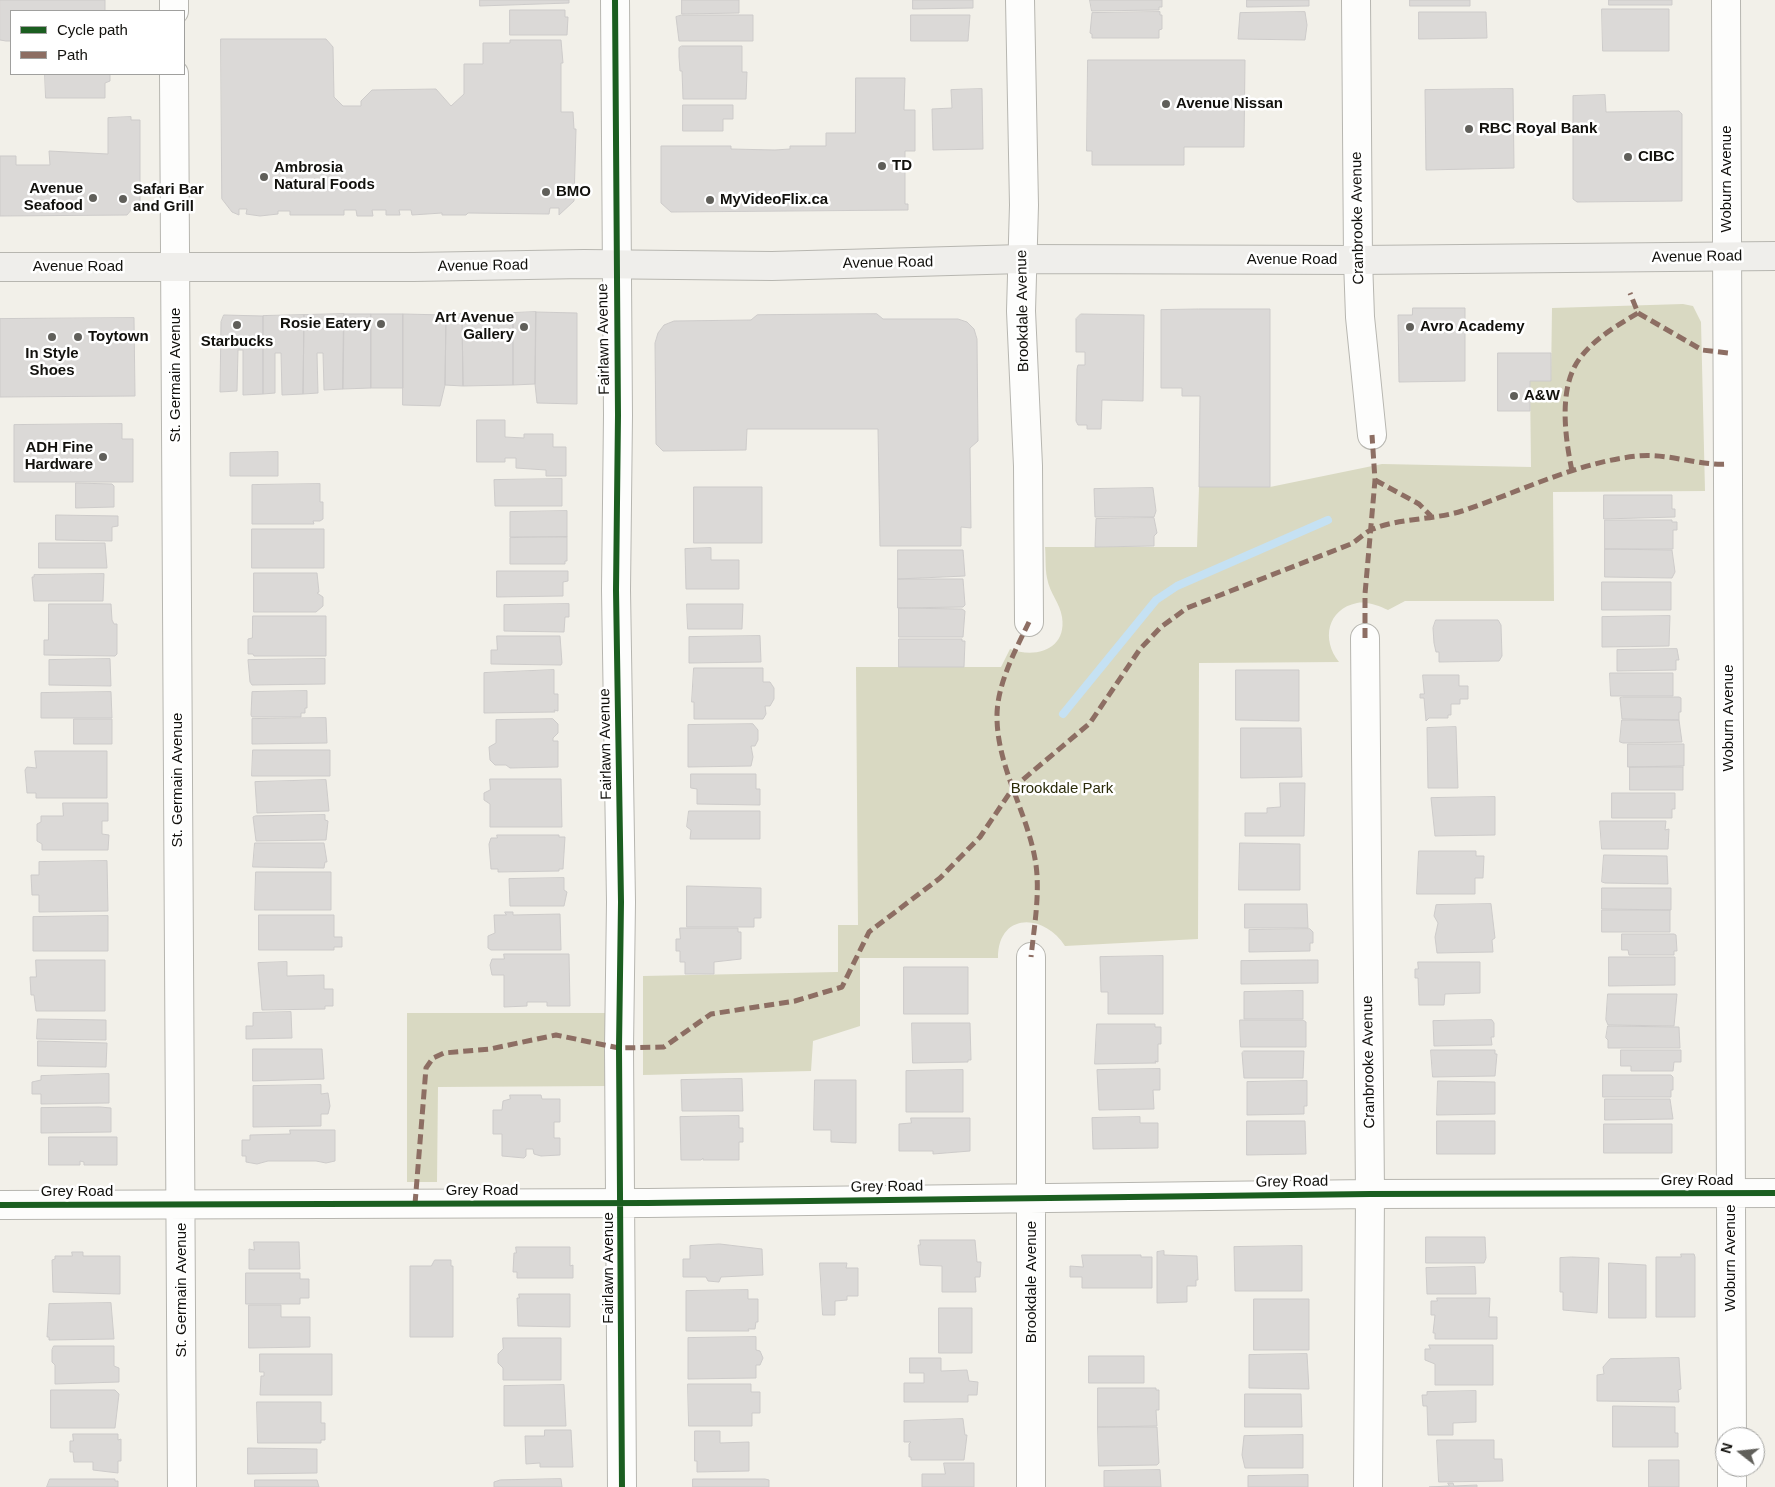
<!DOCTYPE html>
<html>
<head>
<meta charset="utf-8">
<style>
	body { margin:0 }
	#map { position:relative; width:1775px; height:1487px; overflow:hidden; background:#f2f0e9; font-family:Helvetica,sans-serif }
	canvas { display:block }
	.legend { position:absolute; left:10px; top:10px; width:175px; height:65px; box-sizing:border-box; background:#fff; border:1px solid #a0a09e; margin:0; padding:6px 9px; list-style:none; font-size:15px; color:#12110d }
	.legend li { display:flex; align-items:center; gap:10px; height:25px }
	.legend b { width:25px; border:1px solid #a0a09e }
	.north { position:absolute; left:1715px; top:1427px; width:50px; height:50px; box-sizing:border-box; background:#fff; border:1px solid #a0a09e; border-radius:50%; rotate:286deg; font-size:14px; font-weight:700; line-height:20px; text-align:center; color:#12110d }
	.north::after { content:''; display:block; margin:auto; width:18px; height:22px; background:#605f5a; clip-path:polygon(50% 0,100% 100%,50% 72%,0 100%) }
</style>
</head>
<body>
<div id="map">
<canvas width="1775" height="1487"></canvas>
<ul class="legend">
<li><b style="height:6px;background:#1b5e20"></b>Cycle path</li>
<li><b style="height:6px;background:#8d6e63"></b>Path</li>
</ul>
<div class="north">N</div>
</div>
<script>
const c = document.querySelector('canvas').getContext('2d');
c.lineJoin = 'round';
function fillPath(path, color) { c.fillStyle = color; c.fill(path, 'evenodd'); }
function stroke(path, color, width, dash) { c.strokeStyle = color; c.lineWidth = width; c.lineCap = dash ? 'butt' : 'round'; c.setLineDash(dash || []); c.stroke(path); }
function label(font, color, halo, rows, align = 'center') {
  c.font = font + ' Helvetica,sans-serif'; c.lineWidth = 5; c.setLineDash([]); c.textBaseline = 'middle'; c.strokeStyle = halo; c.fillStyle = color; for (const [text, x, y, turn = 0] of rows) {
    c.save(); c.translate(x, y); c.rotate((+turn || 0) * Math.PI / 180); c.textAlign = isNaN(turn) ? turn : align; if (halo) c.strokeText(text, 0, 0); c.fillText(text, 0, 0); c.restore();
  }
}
fillPath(new Path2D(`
	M1683,304l10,2 8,16 4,169 -152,1 1,109h-149l-17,9c-9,-4 -21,-9 -31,-7 -30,6 -36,37 -18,59l-140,1 -1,276 -133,7c-21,-33 -67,-34 -67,12h-138v68l-47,15 -2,30 -168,4v-99l195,-4v-47h20l-2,-258h145l9,-18c26,10 57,0 52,-32 -2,-14 -12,-23 -15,-39 -2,-10 -1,-21 -2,-31h152l2,-60h71l112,-23 149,3 -1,-86h21l1,-73z
	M407,1013h201v73l-170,1 -1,95h-30z`), '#d9d9c2');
stroke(new Path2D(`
	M1063,714l93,-114 21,-14 151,-66`), '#c5e1f3', 8);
const building = new Path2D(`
	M0,0h105v11h-94v30h-5l-6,-1z
	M480,0h89v3l-89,3z
	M682,0h57v13l-57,1z
	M913,0h60v8l-60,1z
	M1090,0h72v7h-3v3l-67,1z
	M1247,0h62v6l-62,1z
	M1410,0h60v6h-60z
	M1609,0h63v5h-63z
	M1602,9h67v42h-66z
	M510,10h55v7h3l-1,18h-57z
	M1160,12v3h2v14l-3,1v8h-67v-4l-2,-1 2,-20z
	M1305,12l2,13 -2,15 -67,-1 2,-26z
	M1419,12h67l1,26 -68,1z
	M682,15h71v26h-74l-3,-24z
	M911,15h59l-2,26h-57z
	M221,39h105l7,8 1,50 9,9h18v-5l11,-11 64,-1 15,17 13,-12v-30h19v-21h27v-3h51l2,23h-2v49h12l1,17h2l-2,72 -15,14v-7h-9l-1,6 -81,-1 -2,2h-24v-2l-30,2 -1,-5h-12l1,5h-14v-5h-14l1,6h-16l-1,-6h-12v5h-54v-4h-12v3l-18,2 -14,-2 1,-5h-8v6l-7,-3 -10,-13z
	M682,46h60v26h5l-1,27h-63l-1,-28h-2l-1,-14v-9z
	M1088,60h157l-1,87h-60v18h-92v-14h-5z
	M45,74h65v7l-5,2v15h-59z
	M856,78h49l-1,32h11v41h-10v53h3v6l-237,2 -10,-9v-57h70v3l44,1 15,-1v-3h36v-13h29z
	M982,89l1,60 -50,1 -1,-41 20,-1 -1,-18z
	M1513,89l1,79 -88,2 -1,-80z
	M1605,95l1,17 73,-1 3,3v87l-105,1 -4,-3v-103z
	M683,105h50v14h-10v12h-40z
	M131,117v3h9v89h-8l-5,6 -127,1v-60h16v9h34l-1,-14 59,3v-36z
	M1413,308h52v73l-66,1 -1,-67h14z
	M1199,309h71v178h-71l1,-91h-18v-8h-21v-78z
	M536,312l41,1v91l-40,-1 -2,-19z
	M536,312l-1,72 -22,1v-72z
	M513,313v72l-50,1 -1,-72z
	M344,314h27v74l-28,1z
	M344,314l-1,75 -19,1 -1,-37h-6l1,40 -15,1 1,-79z
	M371,314h32v74h-32z
	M403,314l43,1 -1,70 -5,21 -37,-1z
	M462,314l1,72 -18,-1 1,-70z
	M877,314l6,5h75l9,3 7,7 3,10 1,102 -8,7 1,80 -10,-1v19h-81l-2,-117h-131l-1,21 -83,1 -7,-7 -1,-101 3,-10 6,-8 10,-4 77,-1 6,-5z
	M1081,314l63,1 -1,86 -41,-1 -1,29h-14v-4h-9l-2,-4 1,-52 1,-4h7v-13h-9v-33z
	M224,315l39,1v78l-20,1v-45h-5l-1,41 -17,1 1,-70z
	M304,315l-1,79 -21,1 -1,-42h-6v40l-12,1v-78z
	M134,318l1,78 -135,1v-78z
	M1498,353h53v28h-21v30h-32z
	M477,420h28v17l19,1v-4h29v13h13v29h-20v-6l-30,-2v-10h-11v4h-28z
	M122,424v15h11v43h-119v-57z
	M278,452v24h-48v-23z
	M562,479v27h-67l-1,-26z
	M76,483l36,1 2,2v21l-38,1z
	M320,484v18h3v17l-3,2h-7l1,3h-62v-39z
	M694,487h68v56h-68z
	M1153,488l3,23 -2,6h-59l-1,-28z
	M1604,495h68v14h3v8l-71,2z
	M567,511v26h-57v-25z
	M56,515l62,1v10l-6,1v14l-56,-1z
	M1154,518l3,15 -3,3v10l-59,1 1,-28z
	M1605,520h67v2h5v8h-4v19h-68z
	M252,529h72v39h-72z
	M567,537v24h-2v3h-55v-26z
	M39,543h66l2,25h-68z
	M711,548v12h28v29h-53l-1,-40z
	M1605,549l67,1 3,22 -3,6 -67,-1z
	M898,550h65l2,26 -67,3z
	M497,571h71v10l-5,1v14l-66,1z
	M254,573h63l2,19 -2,1 6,4v9l-7,6h-62z
	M104,574l-1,27h-69l-2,-24h2v-2z
	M898,579h65l2,26 -2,2 -65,1z
	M1602,582h69v28h-69z
	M49,604h62l1,16 2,4h3v30l-2,2 -71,-1v-15h4z
	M569,604v13h-4l-1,15 -60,-1v-26z
	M687,604h56l-1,25h-54z
	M899,608l63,1 3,2 -2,26h-64z
	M253,616h73v40h-72l-1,-2h-5v-15l4,-1z
	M1670,616l-1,30 -67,1v-30z
	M1436,620h62l3,5 1,31 -3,5 -60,1v-10h-3l-2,-9 -1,-15z
	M497,636h63l2,27 -1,2 -70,-1v-14h6z
	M760,636l1,26 -72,1v-26z
	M899,639h63v2h3l-1,26h-65z
	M1677,649l2,11h-3v10l-59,1v-21z
	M110,659l1,27 -62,-1v-25z
	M325,659v25l-73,1 -2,-3 -2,-22z
	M694,668h69v14h7l4,6v11l-4,7h-5l1,8 -3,5h-69v-17h-2z
	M554,670v24h4v17l-4,-1 1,2 -71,1v-40z
	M1236,670h63v51l-63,-1z
	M1610,673h63v23h-62z
	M1423,675h36v11h9v13h-8v5h-9v11h-3v3h-19l-3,3 -2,-23h-4v-4h4z
	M307,691v17h-2v5h-4v4h-49l-1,-2 1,-23z
	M111,692l1,26h-71v-25z
	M1623,697h56l2,1v14h-2v8l-57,-1 -2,-21z
	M326,718l1,25 -75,1v-25z
	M74,719h38v25h-38z
	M553,719l5,5v9l-5,5v3h5v26l-48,1 -4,-3h-11l-5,-5 -1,-13 7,-4v-23z
	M1622,720h57l3,22 -59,1 -3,-1z
	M753,724l5,6v10l-3,6h-4l2,11 -2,9 -63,1v-42z
	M1456,727l2,61h-30l-1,-60z
	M1241,728h60l1,49 -61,1z
	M1628,744h56v22l-56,1z
	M253,750h77v26h-78z
	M35,751h72v47h-71v-5h-9l-2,-23 2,-3 9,1z
	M1630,767h53v23h-53z
	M691,774h65v15h4v16l-63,-1v-15l-6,-1z
	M490,779h71l1,48h-72v-23l-6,-4v-7l6,-3z
	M326,780l3,31 -72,2 -2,-31z
	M1280,783h25l-1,53h-59v-23h22v-5l13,-1z
	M1612,793h63v16h-3v9h-60z
	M1495,797v38l-60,1 -4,-38z
	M63,803h45v18h-6v13l7,1 -1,15h-66v-6l-5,-3v-17l4,-2v-6h22z
	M689,811h71v28h-70l1,-9 -4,-3z
	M325,815v5l3,1 -2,19 -70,1 -3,-24 2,-1z
	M1600,821h66l-1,9 4,-1 -1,20h-66z
	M497,835h62v2h6l-2,32h-4v2l-61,1v-3h-7l-2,-25 2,-6h6z
	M255,843h69l3,19h-2l-1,6 -71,-1z
	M1240,843l60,1v46h-61z
	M1419,851h57v5h8l-1,22h-8v16h-58z
	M1604,855l63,1 1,28 -63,-1 -3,-1z
	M107,861l1,50 -69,1v-17h-7l-1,-20h8v-13z
	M256,872h75v38h-76z
	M564,878v12l3,2 -3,14h-54l-1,-27z
	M687,886l74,2v30h-7v9h-67z
	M1602,888h69v22l-69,-1z
	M1245,904h62l1,24h-63z
	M1491,904l4,34 -3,2 1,12 -56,1 -2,-16 3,-14 -4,-7 2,-11z
	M1602,910h68v22h-68z
	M505,912h8v3l47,-1 1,36h-70l-3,-2v-12l7,-3 -1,-18h12z
	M259,915h75v22h8v10h-8v3h-75z
	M108,916v35h-75v-34z
	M680,928h58v4h3v27l-27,3v12h-29v-12h-5v-11h-4v-12h4z
	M1310,929l3,3v11h-3v8l-61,1v-22z
	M1622,934h52l2,1 1,16h-3v4h-45l-1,-5h-6z
	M504,954h65l1,52h-23v-4h-20v4l-23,1v-32h-12l-2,-10 2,-6h12z
	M1163,956v58h-55v-22h-7l-1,-35z
	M1609,957h66v28l-66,1z
	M36,960h69v51h-69l-2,-16h-3l-1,-18h6z
	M1307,960h11v23l-77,1v-23z
	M287,962v14l37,-1v14h9v17h-8v3l-63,1 -4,-47z
	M1418,962h62v31l-35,1 -1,11h-25l-1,-27h-3v-9h3z
	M904,967h64v47h-64z
	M1303,991v28h-59v-27z
	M1608,994h69l-3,32 -66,-1 -2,-5z
	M291,1012l1,26 -46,1v-13h7v-13z
	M38,1019l68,1v20l-69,-1z
	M1240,1020h63l3,2v25h-65z
	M1492,1020l2,3v14h-3l1,8 -58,1 -1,-25z
	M912,1023h58l1,37h-3v2l-55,1z
	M1097,1024h58v3h6v17h-3v18l-3,-1 1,2 -61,1z
	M1608,1026l71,1 1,21h-72v-8l-2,-2z
	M38,1041l69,2 -1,24 -68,-1z
	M253,1049h69l2,30 -71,2z
	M1431,1050h64v4h2l-2,22 -62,1z
	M1621,1050h60v12h-7l-1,9h-42v-5h-10z
	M1244,1051h60l-1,27h-59l-2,-25z
	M1160,1069v21h-7l1,19 -55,1 -2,-40z
	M963,1070v42h-57v-41z
	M109,1074v29l-68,1v-10h-9v-12l9,-2v-4z
	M1603,1075h68l2,2v13h-2v7h-68z
	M742,1079l1,32h-61l-1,-31z
	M815,1080h41v63l-25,-1v-12h-17z
	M1307,1081v25h-3v8l-57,1v-33z
	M1438,1081l57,1v32l-58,1z
	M321,1085v9l7,-1 2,13 -2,8h-7v12l-68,1v-41z
	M510,1095h31l1,4h18v23h-6v16h6v17l-19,1 -7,-2 -1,-5h-7v7l-2,2 -22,-2v-22h-9v-24h9l1,-9 7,-2z
	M1605,1099h65l3,20 -68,1z
	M100,1107l11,1v24l-70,1v-25z
	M739,1116v12h4v14h-4v18h-36v-2l-2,2h-20l-1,-43z
	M1140,1117v6h18v25l-65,1 -1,-31z
	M911,1118h59v33l-37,3v-3h-34v-27l12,-1z
	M1247,1121h58l1,33 -59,1z
	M1437,1121h58v33h-58z
	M1604,1124h68v29h-68z
	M290,1130h45v31l-9,2 -10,-2h-48l-11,3 -11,-2v-6h-4v-16h8v-5l40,-1z
	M49,1137h68v28h-33v-3l-4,-1v4h-31z
	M1426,1237h59l1,21 -2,5h-58z
	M920,1240h55l2,22h4l-1,15h-5l1,15h-34v-26l-22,-1 -2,-20h2z
	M254,1242h45l1,27h-51v-20l5,1z
	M720,1244l42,5 1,26 -42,2 -2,5 -11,-1 -2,-4h-23v-18h7v-13z
	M1302,1246v45h-67l-1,-44z
	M516,1247h54v19l3,-1v13h-56v-6h-4l1,-19h2z
	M1164,1251v4l33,1 1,24h-2v6h-9v16l-30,1v-51z
	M72,1252h11v4h37v38l-67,-2 -1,-32 3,-1v-3h17z
	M1681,1254h13l1,3v60h-39v-60h25z
	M1082,1255h59v2h11v31h-70v-11h-12v-11l13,1z
	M1572,1257l27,1 -2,55 -34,-3v-18h-3v-34z
	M435,1260h16v6h2v71h-43v-71h21z
	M820,1263h27l-1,5h12v28h-11v4l-12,1v14h-12z
	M1609,1263l37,2v53h-37z
	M1475,1267l1,27h-49l-1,-26z
	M246,1273h54v6h9v19h-9v6h-54z
	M748,1290v9h10v23h-2l-1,7h-7l1,2h-63v-40z
	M519,1294h51v33l-52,-1 -1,-28h2z
	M1437,1298h53l-1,19h8v22h-62v-6h-2l2,-18h-4v-14h6z
	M1254,1299h55v51h-55z
	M111,1303l3,36 -65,1v-3h-2l2,-33z
	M249,1305h32v12h29v30l-61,1z
	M939,1308h33v45h-33z
	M756,1337v13l4,1 3,7 -3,7h-4v13l-68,1v-41z
	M503,1338h58v42h-58v-12l-5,-5v-9l5,-5z
	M1429,1345h64v40h-58v-21l-10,-4v-11h5z
	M54,1346h60v20l5,2v14l-64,2v-19l-3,-3v-12z
	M260,1354h72v41h-72l1,-19h3v-4h-4z
	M1307,1354l2,35 -60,-1v-33z
	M1089,1356h55v27h-55z
	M910,1358h31v13l26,-1 2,11 9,1 -1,13h-9v7h-64v-19h20v-10h-14z
	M1679,1358l2,31 -3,1 1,12 -82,-1v-26l7,-1 -1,-7 7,-8z
	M688,1384h63v8h9v21h-8v13h-63z
	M564,1385l2,41h-62v-40z
	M1098,1388h58v2h3v20h-3l1,16 -59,1z
	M51,1390h64l4,4 -4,34h-64z
	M1476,1391v31l-23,1v12h-25l-1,-29h-4l-1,-11h5v-3z
	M1245,1394h56l1,33h-57z
	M257,1402h64v21h4v17h-4v3h-63z
	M1613,1406l62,1v26h3v14h-65z
	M963,1419l2,16h2l-3,25h-53v-3h-2v-13l2,-2h-7v-21z
	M1098,1427h59l2,36 -2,2 -58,1z
	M545,1430h26l2,37h-33v-4l-14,1 -1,-28h19z
	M695,1431h25v12l29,-1v29l-52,1v-11h-2z
	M73,1434h45v6l3,-1v22h-3v12l-25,-3v-8h-19l-1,-10h-3v-11h3z
	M1303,1435v33h-58l-3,-13 2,-19z
	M1437,1440h57v19h8l1,22 -64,1z
	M248,1448l69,1v24l-69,1z
	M1649,1460h30v27h-30z
	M944,1463h30v24h-52v-13h23z
	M1160,1470l1,17h-57v-16z
	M1308,1475v12h-60v-11z
	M50,1479h65v2h3v6h-71z
	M561,1479l1,8h-68v-5l6,-2z
	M693,1479h72l4,1v7h-76z
	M255,1480h62l2,7h-64z
	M1448,1483h5l1,3 23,-1v2h-48l20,-1z`);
fillPath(building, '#dbd9d7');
stroke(building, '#cdcbca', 1);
const minor = new Path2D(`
	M615,0l3,415 -2,175 5,312 -2,146 3,439
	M1020,0l4,205 -3,106 7,155 1,156
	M1356,0l2,260 2,57 12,118
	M1726,0l6,1437
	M174,11v-11
	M174,74l8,1413
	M1365,638l5,556 -2,293
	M0,1205l648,-2 722,-9 405,-1
	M1732,1467v20
	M1031,1487v-530`);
const secondary = new Path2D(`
	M0,267h414l170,-3 188,2 250,-7 336,1 417,-4`);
stroke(minor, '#b7b6b0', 30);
stroke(secondary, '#b7b6b0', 30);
stroke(minor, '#fdfdfc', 28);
stroke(secondary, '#efeeeb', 28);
stroke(new Path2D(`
	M1638,313l64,37 26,3
	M1572,471c-7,-34 -14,-84 8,-113 15,-20 38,-33 58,-45l-8,-20
	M1375,480l44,24 12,12
	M1029,622c-14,29 -33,64 -32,97 1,51 32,96 39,146 4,30 -2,63 -5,92
	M1365,638v-44l10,-114 -3,-45
	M415,1204l11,-136 7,-10 11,-5 46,-4 66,-14 63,13 45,-1 47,-33 84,-13 47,-14 27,-55 71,-54 40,-41 33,-49 77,-65 50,-74 21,-22 26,-19 164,-64c7,-4 14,-12 22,-15 27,-11 60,-9 89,-18 58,-19 115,-49 176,-55 31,-3 60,10 90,8`), '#8d6e63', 5, [10, 5]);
stroke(new Path2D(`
	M615,0l3,415 -2,175 5,312 -2,146 3,439
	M0,1205l648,-2 722,-9 405,-1`), '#1b5e20', 6);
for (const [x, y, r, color] of [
	[1166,104,5,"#605f5a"],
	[1469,129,5,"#605f5a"],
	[1628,157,5,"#605f5a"],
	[882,166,5,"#605f5a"],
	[264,177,5,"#605f5a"],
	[546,192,5,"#605f5a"],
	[93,198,5,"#605f5a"],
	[123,199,5,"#605f5a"],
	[710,200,5,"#605f5a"],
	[381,324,5,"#605f5a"],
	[237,325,5,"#605f5a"],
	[524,327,5,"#605f5a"],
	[1410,327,5,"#605f5a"],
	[52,337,5,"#605f5a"],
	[78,337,5,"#605f5a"],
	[1514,396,5,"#605f5a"],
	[103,457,5,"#605f5a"]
]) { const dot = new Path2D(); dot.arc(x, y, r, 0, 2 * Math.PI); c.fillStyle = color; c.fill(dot); stroke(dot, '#fff', 2); }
label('bold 15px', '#12110d', '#fff', [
	["Avenue Nissan",1176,104],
	["RBC Royal Bank",1479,129],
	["CIBC",1638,157],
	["TD",892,166],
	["Ambrosia",274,168],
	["Natural Foods",274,185],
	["Avenue",83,189,"right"],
	["Seafood",83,206,"right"],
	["Safari Bar",133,190],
	["and Grill",133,207],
	["BMO",556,192],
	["MyVideoFlix.ca",720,200],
	["Art Avenue",514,318,"right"],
	["Gallery",514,335,"right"],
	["Rosie Eatery",371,324,"right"],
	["Avro Academy",1420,327],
	["Toytown",88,337],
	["Starbucks",237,342,"center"],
	["In Style",52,354,"center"],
	["Shoes",52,371,"center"],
	["A&W",1524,396],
	["ADH Fine",93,448,"right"],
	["Hardware",93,465,"right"]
], 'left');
label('15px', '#12110d', '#fff', [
	["Woburn Avenue",1727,179,-90],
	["Cranbrooke Avenue",1358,218,-91],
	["Avenue Road",1697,257,-1],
	["Avenue Road",1292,260],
	["Avenue Road",888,263,-1],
	["Avenue Road",483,266,-1],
	["Avenue Road",78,267],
	["Brookdale Avenue",1023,311,-91],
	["Fairlawn Avenue",604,339,-91],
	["St. Germain Avenue",176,375,-90],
	["Woburn Avenue",1729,718,-90],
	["Fairlawn Avenue",606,744,-91],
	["St. Germain Avenue",178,780,-90],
	["Cranbrooke Avenue",1369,1062,-91],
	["Grey Road",1697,1181],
	["Grey Road",1292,1182,-1],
	["Grey Road",887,1187,-1],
	["Grey Road",482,1191],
	["Grey Road",77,1192],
	["Woburn Avenue",1731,1258,-90],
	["Fairlawn Avenue",609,1268,-90],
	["Brookdale Avenue",1032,1282,-90],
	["St. Germain Avenue",182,1290,-90]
]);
label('15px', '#2b2c09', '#fff', [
	["Brookdale Park",1062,789]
]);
</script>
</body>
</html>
